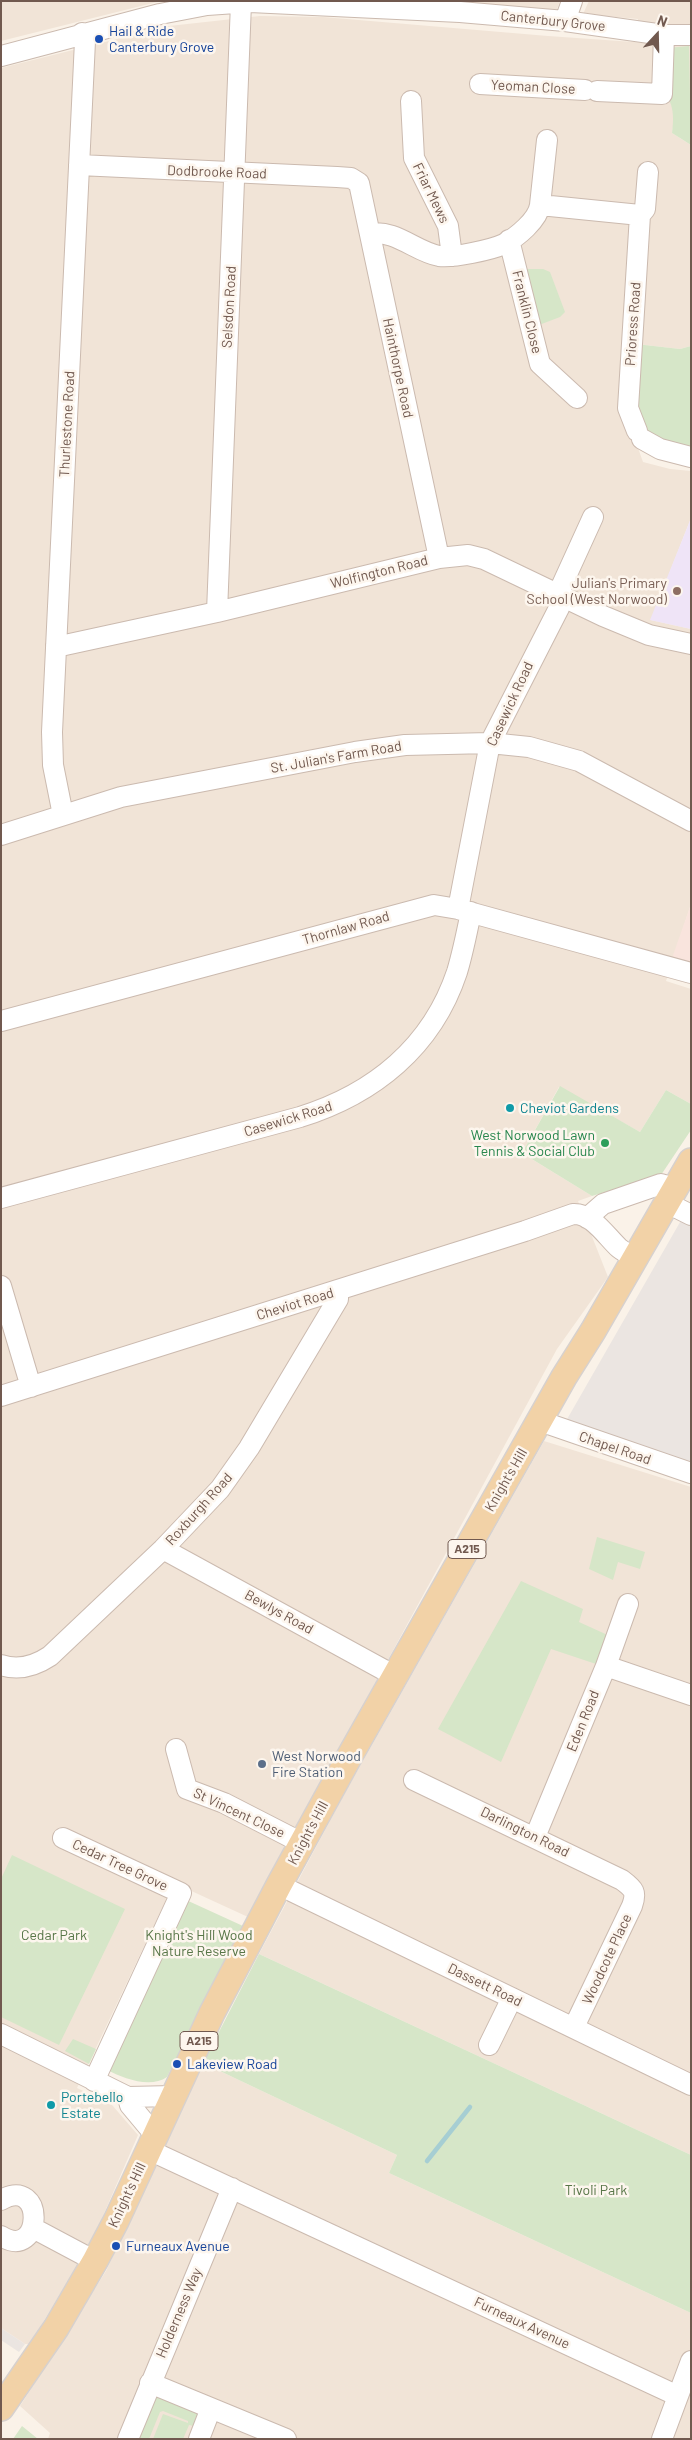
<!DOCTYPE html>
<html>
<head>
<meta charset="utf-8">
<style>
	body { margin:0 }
	#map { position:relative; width:692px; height:2440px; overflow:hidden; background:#faf2e8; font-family:Barlow,sans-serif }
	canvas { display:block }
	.frame { position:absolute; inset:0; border:2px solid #71594f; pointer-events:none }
	.north { position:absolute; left:632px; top:10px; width:50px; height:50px; -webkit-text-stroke:4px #fdf6ee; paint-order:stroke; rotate:21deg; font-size:14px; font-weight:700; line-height:20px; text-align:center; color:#71594f }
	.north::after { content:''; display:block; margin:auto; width:18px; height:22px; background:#71594f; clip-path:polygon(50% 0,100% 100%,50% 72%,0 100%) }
</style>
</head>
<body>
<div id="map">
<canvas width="692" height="2440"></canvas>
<div class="frame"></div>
<div class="north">N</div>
</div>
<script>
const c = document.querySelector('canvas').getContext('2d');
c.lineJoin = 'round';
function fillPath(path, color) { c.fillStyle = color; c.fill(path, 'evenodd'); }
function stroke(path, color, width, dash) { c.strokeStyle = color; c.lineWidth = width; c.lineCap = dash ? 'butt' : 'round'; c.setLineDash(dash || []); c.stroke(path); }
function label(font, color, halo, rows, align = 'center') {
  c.font = font + ' Barlow,sans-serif'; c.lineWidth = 5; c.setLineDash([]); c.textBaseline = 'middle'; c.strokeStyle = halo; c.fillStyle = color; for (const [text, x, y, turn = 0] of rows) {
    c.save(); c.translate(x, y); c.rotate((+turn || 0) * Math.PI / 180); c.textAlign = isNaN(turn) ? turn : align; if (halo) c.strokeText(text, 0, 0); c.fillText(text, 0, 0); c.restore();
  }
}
fillPath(new Path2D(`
	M1,1h160l-160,40z
	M443,1h117l-4,11z
	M589,1h102v28l-55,-2 2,-8 -55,-5z
	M260,16l63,1 225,19 143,10v50l-23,-1 7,19 -3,19 19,12v201l-11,3 -44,-5 -8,76 15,42 27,7 21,2v47l-40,102 40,9v275l-25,77 25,8v115l-25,-14 -26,42 -81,-45 -37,66 70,43 -14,5 30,76 -51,72 -309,568 -74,-34 -97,205 35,17 26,30 -45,104 -63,105h-5l-24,-16v-2260l168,-42z
	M544,1441l147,46v668l-432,-201 88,-165z
	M203,2063l194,92 -8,18 302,140v126h-643l2,-6 -30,-27 86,-135z`), '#f1e4d7');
fillPath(new Path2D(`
	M691,904v59l-19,-5z`), '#f9e4dd');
fillPath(new Path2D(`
	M691,1203v259l-125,-41z
	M1,2328l24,16 -6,8 -18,-12z`), '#ebe5e1');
fillPath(new Path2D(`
	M691,518v111l-41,-9z`), '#efe4f7');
fillPath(new Path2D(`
	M689,46l2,99 -19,-12c4,-28 -3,-37 -20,-58l5,-26z
	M527,269h16l7,3 15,40 -5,5 -21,8z
	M636,344l44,5 11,-3v122l-45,-15 -5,-35 -6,-5z
	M560,1086l80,46 26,-42 25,14v26l-30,45 -69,21 -70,-43z
	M597,1537l48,15 -5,17 -22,-7 -5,18 -24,-11z
	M521,1581l62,28 -4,13 33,15 -13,28 -48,-16 -50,113 -63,-33z
	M12,1855l113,54 -66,136 -58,-28v-138z
	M184,1899l59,27 -76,151c-17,12 -44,1 -60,-7z
	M259,1954l432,201v158l-302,-140 8,-18 -194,-92z
	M73,2039l23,10 -7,15 -24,-13z
	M161,2396l39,16 -6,14 -5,-1 -6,14h-30l10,-25 25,9v-2l-25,-10 -3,1 -11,27h-12l18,-42z
	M22,2426l16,13h-25z`), '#d6e6c8');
stroke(new Path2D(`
	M427,2161l43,-54`), '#a6ced3', 4.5);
const minor = new Path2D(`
	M565,21l7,-20
	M1,56l159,-42 47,-9 43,-3 210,10 105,9 99,14h27
	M480,84l105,6
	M597,91l65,3 2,-59
	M411,101l3,57 34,68 4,30
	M79,165l258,12 14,1 8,5 80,375
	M540,205l7,-65
	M370,234c25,-5 46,18 69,22 14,2 52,-6 65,-12 13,-7 34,-24 36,-39l100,10
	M509,240l31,124 37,34
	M637,431l-9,-23 12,-193 5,-6 3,-37
	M642,439l18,10 31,8
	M217,612l24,-609
	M56,645h9l152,-33 222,-54 29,-3 16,4 119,57 46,19 42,9
	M63,815l-10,-50 -1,-33 33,-691 -3,-8
	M1,835l120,-38 234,-45 50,-7 85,-2 39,4 50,14 112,60
	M458,909l32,-166 69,-135 3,-23 31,-68
	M1,1021l433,-116 24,4 233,64
	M1,1198l299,-81c74,-23 132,-70 157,-145 6,-20 10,-40 14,-60
	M667,1203l24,12
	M587,1218l16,-14 58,-20 14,4
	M1,1286l30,101
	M1,1396l524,-165 48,-17c19,-1 33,22 46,34 5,4 11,7 17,10
	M540,1421l151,52
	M163,1549l232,127
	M1,1665c18,6 34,1 49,-9l113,-107 57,-60 29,-41 89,-149v-9
	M606,1666l85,29
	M176,1749l11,40 37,14 78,40
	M414,1780l208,100c12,9 15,12 10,26l-58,121
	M535,1837l71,-171 22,-62
	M63,1838l118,55 -87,188
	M279,1885l412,200
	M1,2034l127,63 45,-1
	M489,2045l23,-47
	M128,2097l2,8 25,30
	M149,2150l529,246
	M1,2200c45,-25 42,62 0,36
	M33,2228l62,33
	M150,2383l136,56
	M128,2439l104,-251
	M199,2439l12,-31
	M662,2439l29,-78`);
const major = new Path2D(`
	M1,2408l55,-80 39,-67 21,-40 96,-208 67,-128 69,-126 216,-382 29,-46 98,-170`);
stroke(minor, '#cbbaaf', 22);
stroke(major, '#d7d1ce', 28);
stroke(minor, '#fff', 20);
stroke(major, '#f2d2a7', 25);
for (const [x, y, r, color] of [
	[99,39,5,"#1a4fb4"],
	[677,591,5,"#8d6e63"],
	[510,1108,5,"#0f9aa8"],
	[605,1143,5,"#2e9e5b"],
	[262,1764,5,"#5c6f8a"],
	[177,2064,5,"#1a4fb4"],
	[51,2105,5,"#0f9aa8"],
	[116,2246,5,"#1a4fb4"]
]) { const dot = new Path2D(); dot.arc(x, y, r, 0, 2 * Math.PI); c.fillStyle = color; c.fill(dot); stroke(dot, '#fdf6ee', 2); }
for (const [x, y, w] of [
	[467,1549,38],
	[199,2041,38]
]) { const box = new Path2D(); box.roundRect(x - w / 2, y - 9.5, w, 19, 4); c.fillStyle = '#fdf6ee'; c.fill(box); stroke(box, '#71594f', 1); }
label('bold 12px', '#71594f', null, [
	["A215",467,1549],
	["A215",199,2041]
]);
label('14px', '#71594f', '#fdf6ee', [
	["Canterbury Grove",553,21,6],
	["Yeoman Close",533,87,3],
	["Dodbrooke Road",217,172,2],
	["Friar Mews",431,193,64],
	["Selsdon Road",229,307,-87],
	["Franklin Close",527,312,76],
	["Prioress Road",633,324,-86],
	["Hainthorpe Road",398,368,78],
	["Thurlestone Road",67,424,-87],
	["Wolfington Road",379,572,-14],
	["Casewick Road",510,704,-65],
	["St. Julian's Farm Road",336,757,-10],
	["Thornlaw Road",346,928,-16],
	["Casewick Road",288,1119,-17],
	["Cheviot Road",295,1304,-17],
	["Chapel Road",615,1448,19],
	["Knight's Hill",506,1480,-60],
	["Roxburgh Road",199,1509,-48],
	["Bewlys Road",279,1612,29],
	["Eden Road",583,1721,-68],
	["St Vincent Close",239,1813,25],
	["Darlington Road",525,1832,26],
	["Knight's Hill",308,1833,-62],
	["Cedar Tree Grove",120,1865,25],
	["Woodcote Place",607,1959,-65],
	["Dassett Road",485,1985,26],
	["Knight's Hill",127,2195,-65],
	["Holderness Way",179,2313,-67],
	["Furneaux Avenue",522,2323,25]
]);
label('14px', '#164399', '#fdf6ee', [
	["Hail & Ride",109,31],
	["Canterbury Grove",109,47],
	["Lakeview Road",187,2064],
	["Furneaux Avenue",126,2246]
], 'left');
label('14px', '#785e54', '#fdf6ee', [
	["Julian's Primary",667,583],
	["School (West Norwood)",667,599]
], 'right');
label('14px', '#0d838f', '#fdf6ee', [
	["Cheviot Gardens",520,1108],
	["Portebello",61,2097],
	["Estate",61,2113]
], 'left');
label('14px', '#27864d', '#fdf6ee', [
	["West Norwood Lawn",595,1135],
	["Tennis & Social Club",595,1151]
], 'right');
label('14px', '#4e5e75', '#fdf6ee', [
	["West Norwood",272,1756],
	["Fire Station",272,1772]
], 'left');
label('14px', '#587648', '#fdf6ee', [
	["Cedar Park",54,1935],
	["Knight's Hill Wood",199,1935],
	["Nature Reserve",199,1951],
	["Tivoli Park",596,2190]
]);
</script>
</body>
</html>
